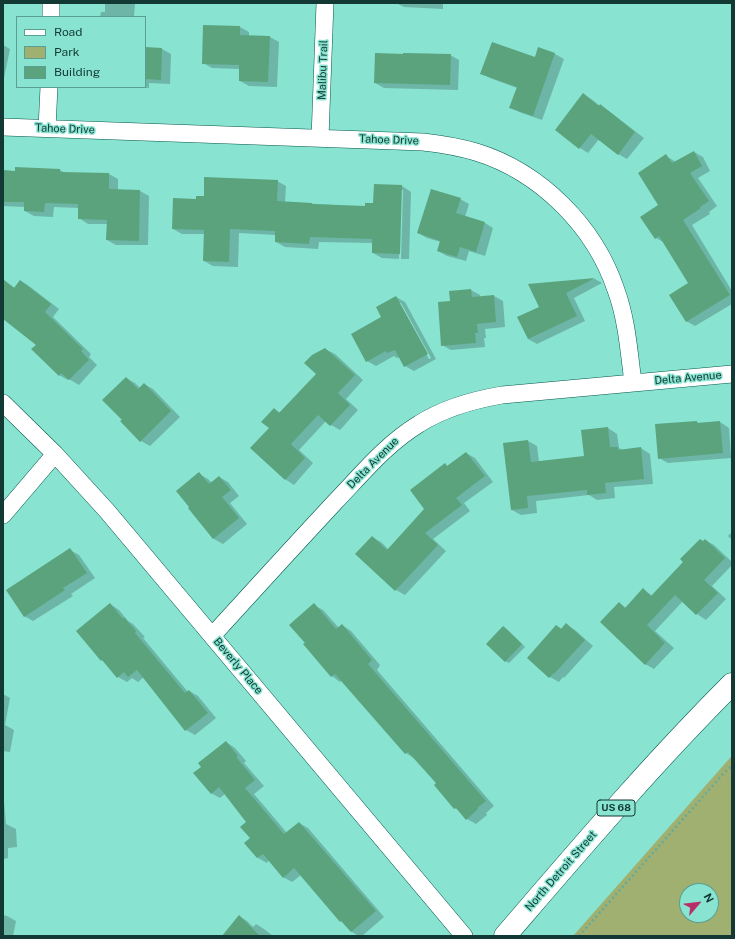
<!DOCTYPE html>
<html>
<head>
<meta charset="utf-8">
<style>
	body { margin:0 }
	#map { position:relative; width:735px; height:939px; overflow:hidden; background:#88e3d1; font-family:"Public Sans",sans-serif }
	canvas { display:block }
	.frame { position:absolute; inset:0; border:4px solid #123933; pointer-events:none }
	.legend { position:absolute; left:16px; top:16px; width:130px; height:72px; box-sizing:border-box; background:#88e3d1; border:1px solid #599f92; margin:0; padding:5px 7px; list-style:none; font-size:12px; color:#123933 }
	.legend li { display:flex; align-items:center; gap:8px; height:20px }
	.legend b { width:20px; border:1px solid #599f92 }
	.north { position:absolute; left:679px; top:883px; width:40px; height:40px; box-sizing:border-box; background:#88e3d1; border:1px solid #599f92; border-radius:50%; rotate:62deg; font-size:11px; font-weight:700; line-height:16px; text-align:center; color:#123933 }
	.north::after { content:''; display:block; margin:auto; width:14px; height:18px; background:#b82e69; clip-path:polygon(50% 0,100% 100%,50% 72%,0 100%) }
</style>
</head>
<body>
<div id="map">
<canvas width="735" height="939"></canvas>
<div class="frame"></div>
<ul class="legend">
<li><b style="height:5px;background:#fff"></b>Road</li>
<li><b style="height:11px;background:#a0b070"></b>Park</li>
<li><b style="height:11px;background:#5aa37d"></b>Building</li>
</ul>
<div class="north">N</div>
</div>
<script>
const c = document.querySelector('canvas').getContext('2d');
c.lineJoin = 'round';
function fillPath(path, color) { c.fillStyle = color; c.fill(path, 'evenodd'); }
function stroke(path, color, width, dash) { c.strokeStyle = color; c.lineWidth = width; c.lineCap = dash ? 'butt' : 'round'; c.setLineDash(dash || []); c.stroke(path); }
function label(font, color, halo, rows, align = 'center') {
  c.font = font + ' "Public Sans",sans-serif'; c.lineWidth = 3; c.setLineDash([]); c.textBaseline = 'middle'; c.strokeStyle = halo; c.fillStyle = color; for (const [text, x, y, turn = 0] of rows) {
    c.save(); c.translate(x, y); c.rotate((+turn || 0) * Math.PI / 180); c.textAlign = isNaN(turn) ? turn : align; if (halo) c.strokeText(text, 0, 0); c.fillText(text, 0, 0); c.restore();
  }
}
fillPath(new Path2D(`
	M732,756v180h-159l156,-177zM687,891h24v24h-24z`), '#a0b070');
fillPath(new Path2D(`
	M105,3h30l-1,14h-34l1,-5h4z
	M396,3h47v6l-39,-2z
	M240,27l9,5v5h21l9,5 -2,45 -28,-1 -9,-5v-12l-28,-1 -9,-5z
	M3,45l7,4 -6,29h-1z
	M145,48l17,1 9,5 -1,30 -21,-1v5l-16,-1h12z
	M539,48l16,6 9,5 -22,61 -23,-8 -8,-5 6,-19 -27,-10 -9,-5 54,-15z
	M450,55l9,5 -1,30 -74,-2 -9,-5z
	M583,94l8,5 9,7 9,5 35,27 -17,21 -9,-5 -19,-15 -11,14 -8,-5z
	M694,152l9,5 7,14 -12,7 19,28 -8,6 1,2 -18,11 40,66v13l-37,22 -9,-5 3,-38 -24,-40 -9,-5 10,-82 10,6z
	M60,170l5,3 44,1 9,5v12h22l9,5 -1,49h-32l-9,-5 1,-16h-20l-9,-6v-10l-25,-1 -1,10 -19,-1 -9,-5v-4l-22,-1v-35l13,1z
	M277,181l9,5 -1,16 81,5 8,-3 1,-19 27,1 9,6 -2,67h-8l2,-69h-2l-2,69 -17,-1 -9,-5v-10l-54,-1 -1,7 -33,-2 -9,-5v-7l-37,-2 -1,34 -25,-1 -9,-5 1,-27h-23l-9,-5 24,-29z
	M460,199l9,5 -4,13 20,6 8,5 -8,28 -16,-5 -3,10 -19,-5 -9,-5 3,-9 -14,-4 -9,-5z
	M595,279l7,4 -28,15 11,23 -48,23 -9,-5 12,-32 -11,-22z
	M3,280l12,8 6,-7 8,5 30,23 -6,8 38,37 -2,3 8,8 -18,20 -10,-6 -1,1 -9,-5 -22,-30 -34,-28z
	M471,290l9,5v3l14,-2 9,5 2,26 -20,2 1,9h-2l1,9 -34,3 -9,-5 9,-43z
	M396,297l9,5 31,57 -22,12 -9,-5 -5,-9 -3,1 -3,-2 -18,10 -9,-5 15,-44zM399,303h2l30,55 -2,1z
	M325,349l10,5 28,26 -17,19 12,11 -18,20 -9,-5 -5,-4 -27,29 14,13 -19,22 -9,-6 -15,-51 4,-19 7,4 36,-39z
	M126,378l9,5 5,5 4,-4 9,5 27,28 -30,29 -9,-5 -18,-21z
	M697,422l3,2 20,-2 9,6 2,30 -63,5 -9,-5z
	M608,428l9,6 2,14 4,2 18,-2 9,6 3,30 -39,3 1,11 -18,2 -8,-5 -53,6 1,12 -16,2 -9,-5 16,-69 9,5 2,16 46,-5z
	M466,453l9,5 18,24 -29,21 6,8 -37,28 13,12 -41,44 -9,-5 -40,-36 16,-17 9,5 8,8 37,-41 19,-44 3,1z
	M199,474l9,5 4,4 7,-6 9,5 11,14 -9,7 17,21 -24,20 -9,-5 -25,-30z
	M732,532v8l-4,-4z
	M705,540l9,5 18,17v3l-20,21 14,13 -20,21 -9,-6 -14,-13 -28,30 19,17 -20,21 -9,-5 -26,-61 7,5 17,-18 10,6z
	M70,550l9,5 16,23 -24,16 2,2 -40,25 -9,-5z
	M110,604l9,6 9,11 5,3 12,13 -2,1 45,54 1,-1 9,5 18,22 -21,17 -9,-5 -42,-53 -6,5 -6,-4 -5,4 -9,-5 -12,-15 -4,-2 -24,-28z
	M314,605l9,5 16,18 3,-3 9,6 29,34 -3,5 117,136 -8,7 1,2 -11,9 -9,-5 -7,-8 -5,-3 -18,-24 -22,-25 -9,-6 -64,-73 -2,2 -8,-6 -26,-33z
	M566,625l9,5 18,16 -29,32 -1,-1 -4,5 -9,-5 7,-51 5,3z
	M504,627l4,3 17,17 -16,16 -4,-2z
	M3,694l7,4 -5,27 9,5 -4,22 -7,-1z
	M226,742l9,6 11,13 -2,2 20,23 -10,8 33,39 12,-10 9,5 76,89 -22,19h-3l-7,-4 -51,-57 -9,7 -9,-5 -14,-17 -2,3 -9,-5 -13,-15 6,-5 -3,-16 -23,-28 -5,4 -9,-5z
	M3,802h1l2,22 10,5 1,18 -9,1v10l-5,1z
	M3,915l4,1 9,5 -3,15h-10z
	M239,916l8,5 6,6 3,-3 8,5 9,7h-49z`), '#0003');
fillPath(new Path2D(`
	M203,25l37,1v9l30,1 -2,46 -29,-1v-16l-37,-1z
	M492,42l43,15 3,-10 17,6 -22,63 -24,-8 8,-21 -37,-13z
	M145,47l17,1 -1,32 -16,-1z
	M375,53l28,1v-1l48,1 -1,31 -76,-2z
	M583,93l16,13 1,-2 35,28 -17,23 -27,-21 -12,15 -24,-19z
	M694,151l8,15 -12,7 19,28 -9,6 1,1 -18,12 47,75 -44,27 -17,-27 19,-12 -29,-47 -4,3 -15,-22 18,-12 -20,-32 28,-19 6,9z
	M15,167l45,2v3l49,1v16l31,1 -1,51 -33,-1 1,-20 -29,-1v-15l-33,-1 -1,9 -20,-1v-9h-21v-32l12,1z
	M204,177l74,3 -1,21 35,2v1l53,2v-3h8l1,-19 28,1 -2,69 -28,-1v-14l-62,-2 -1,7 -34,-2v-11l-45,-2 -1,33 -26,-1 1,-31 -32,-1 1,-31 23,1v-3h8z
	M431,189l30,9 -5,15 29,9 -9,30 -16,-5 -3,10 -20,-6 3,-10 -23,-8z
	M595,278l-29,15 11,23 -49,23 -11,-22 22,-10 -11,-23z
	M3,279l11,9 6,-8 31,24 -6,8 38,37 -2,2 8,9 -20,20 -8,-7 -2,3 -28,-27 5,-4 -33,-26z
	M471,289l1,8 22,-2 2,27 -19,2 1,9h-3l1,10 -35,3 -3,-44 12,-1 -1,-10z
	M396,296l32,58 -24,13 -9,-17 -8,3 -1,-2 -20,11 -15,-28 30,-17 -5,-10z
	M325,348l30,27 -17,18 12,12 -20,21 -12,-11 -27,29 14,14 -20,22 -35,-32 19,-20 -8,-6 13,-14 5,5 37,-39 -12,-11 8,-8z
	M126,377l12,12 6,-6 27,28 -31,31 -20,-21 2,-1 -20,-20z
	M697,421v2l23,-2 3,32 -65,6 -3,-35z
	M608,427l2,20h8v3l23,-3 3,32 -39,4 1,10 -19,2v-5l-60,6 1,12 -17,2 -8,-67 25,-3 3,22 53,-6 -3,-26z
	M466,452l19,24 -29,22 6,7 -37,28 13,12 -43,46 -40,-37 17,-18 15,14 37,-41 -14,-19 35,-27 2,3z
	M199,472l10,12 10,-8 12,14 -9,7 17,21 -26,21 -25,-31 1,-1 -13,-16z
	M700,539l3,2 2,-2 20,19 -21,22 14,13 -22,22 -21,-20 -28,30 18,18 -20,22 -45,-43 19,-20 6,6 18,-20 8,8 32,-34 -3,-3z
	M70,548l17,25 -24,15 2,2 -41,27 -18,-27z
	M110,603l13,16 1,-2 12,14 -1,2 50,60 4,-3 19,23 -23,18 -48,-61 -9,7 -4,-5 -7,6 -15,-18 -1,1 -25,-30z
	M314,603l22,26 6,-5 30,36 -4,4 118,137 -9,7 1,1 -12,11 -10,-12 -2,1 -20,-24 2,-2 -28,-31 -3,2 -70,-80 -4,3 -28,-33 2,-1 -16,-18z
	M566,623l19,17 -31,34v-1l-5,5 -22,-20 29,-33 5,4z
	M503,626l19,18 -17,18 -19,-18z
	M226,741l12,15 -2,1 19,23 -10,8 39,46 15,-12 77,89 -25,21 -10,-11 -1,1 -46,-54 -11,10 -20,-24 -6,4 -13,-15 6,-5 -10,-11 6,-5 -27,-35 -8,7 -18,-21 8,-6 -3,-4z
	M239,915l21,21h-38z`), '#5aa37d');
const street = new Path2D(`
	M51,17v-14
	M3,127l420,15c18,2 36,5 53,10 65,20 119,75 140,138 11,30 13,62 17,93
	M47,128l2,-41
	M320,138l5,-135
	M3,403l52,51 52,57 357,425
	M3,515l52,-61
	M212,636c41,-45 82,-90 123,-134 27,-28 51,-58 84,-78 25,-16 54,-24 83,-29l230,-21`);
const highway = new Path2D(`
	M505,936c74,-86 147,-172 227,-252`);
stroke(street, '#03574c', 18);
stroke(highway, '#03574c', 23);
stroke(new Path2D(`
	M579,936l145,-163 8,-7`), '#61ab9d', 2.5, [2, 3]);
stroke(street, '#fff', 17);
stroke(highway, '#fff', 22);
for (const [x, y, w] of [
	[616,808,38]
]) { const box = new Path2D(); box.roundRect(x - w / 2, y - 8, w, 16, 3); c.fillStyle = '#88e3d1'; c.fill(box); stroke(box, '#123933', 1); }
label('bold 10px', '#123933', null, [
	["US 68",616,808]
]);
label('11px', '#123933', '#88e3d1', [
	["Malibu Trail",323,70,-88],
	["Tahoe Drive",65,129,2],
	["Tahoe Drive",389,140,2],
	["Delta Avenue",688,378,-5],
	["Delta Avenue",373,463,-45],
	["Beverly Place",238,666,50],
	["North Detroit Street",561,871,-49]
]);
</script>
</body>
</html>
